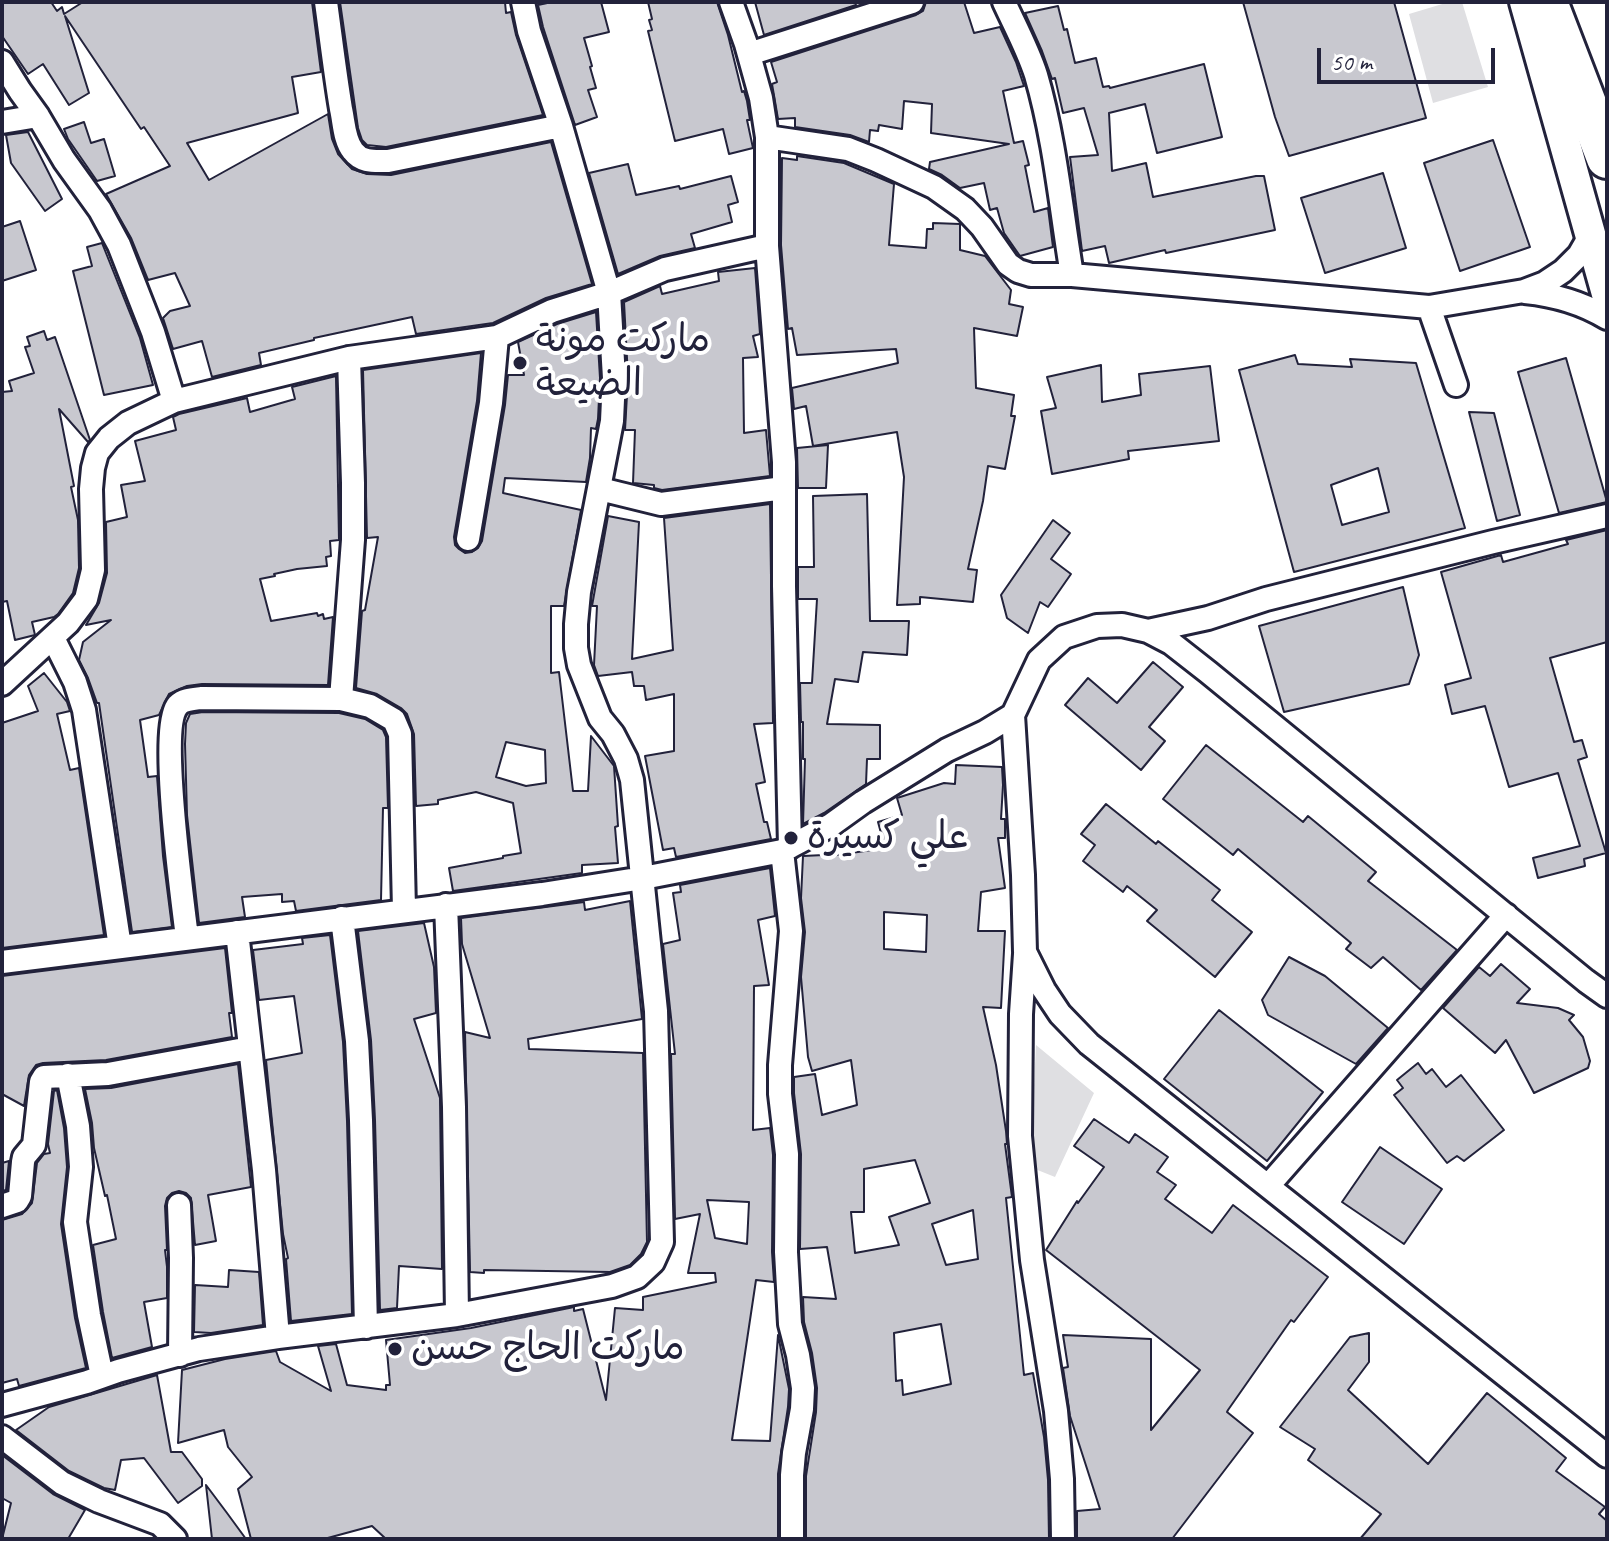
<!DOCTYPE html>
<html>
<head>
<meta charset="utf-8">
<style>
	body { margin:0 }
	#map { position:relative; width:1609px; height:1541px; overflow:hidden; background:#fff; font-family:Caveat,sans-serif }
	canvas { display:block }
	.frame { position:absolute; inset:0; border:4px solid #22223b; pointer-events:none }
	.scale { position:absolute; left:1317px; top:48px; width:178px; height:36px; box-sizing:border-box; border:4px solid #22223b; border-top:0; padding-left:10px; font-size:24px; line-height:28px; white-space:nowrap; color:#22223b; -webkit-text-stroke:6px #fff; paint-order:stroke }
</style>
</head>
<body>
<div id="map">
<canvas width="1609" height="1541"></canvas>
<div class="frame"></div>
<div class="scale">50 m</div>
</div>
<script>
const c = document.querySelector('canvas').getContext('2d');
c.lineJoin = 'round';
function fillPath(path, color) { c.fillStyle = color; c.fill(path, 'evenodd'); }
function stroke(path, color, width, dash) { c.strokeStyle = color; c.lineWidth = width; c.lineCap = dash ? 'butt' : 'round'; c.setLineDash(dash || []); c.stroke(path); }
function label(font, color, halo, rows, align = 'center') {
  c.font = font + ' Caveat,"Playpen Sans Arabic",sans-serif'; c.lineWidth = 8; c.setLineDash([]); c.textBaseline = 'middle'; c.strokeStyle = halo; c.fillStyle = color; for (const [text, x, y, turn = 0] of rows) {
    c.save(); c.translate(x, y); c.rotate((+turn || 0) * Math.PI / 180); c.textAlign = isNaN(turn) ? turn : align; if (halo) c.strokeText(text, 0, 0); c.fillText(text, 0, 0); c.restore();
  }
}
fillPath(new Path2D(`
	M1449,2h13l26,85 -55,16 -24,-89z
	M1036,1045l58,48 -39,84 -25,-10z`), '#dfdfe2');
const building = new Path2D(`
	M2,2h49l6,9 5,-4 2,7 19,-12h229l9,70 -29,5 6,36 -111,30 22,37 119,-66 4,25 6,15 14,15 15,5 24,1 160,-33 41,142 -46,14 -53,25 -77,11 -4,-17 -98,21v2l-55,13 2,12 -49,12 -10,-36 -29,8 -10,-31 7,-7 20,-5 -15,-33 -27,7 -17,-42 -25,-44 64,-28 -26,-39 -3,2 -76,-113 24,77 -20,12 -26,-41 -15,10 -26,-38z
	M340,2h165l1,11 5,-1 5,23 27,80 -157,32 -19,-2 -5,-5 -4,-12z
	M552,2h49l8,30 -25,6 8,28 -2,1 6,21 -8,2 9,27 -22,8 -32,-98 -5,-22z
	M648,2h69l11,33 14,57 2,-1 3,10 3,19h-3l6,28 -24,6 -6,-25 -48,12 -27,-110 4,-1 -3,-10 3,-1z
	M755,2h100l1,3 -92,30z
	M926,2h38l10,31 26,-6 16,35 8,24 -21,5 11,52 9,-2 6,24 -4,1 9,46 14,-4 5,39 -33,9 -16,-23 -7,-25 -7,2 -6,-27 -24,5 -18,-13 -13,-6 1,-7 79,-18 -78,-11 1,-29 -28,-3 -2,28 -23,-4 -1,6 -8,-1 -1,12 -19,-7 -55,-8v-9l-17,1 -6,-35 5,-2 -6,-20 145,-47 7,-4z
	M1243,2h151l32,116 -137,38 -14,-39z
	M1058,6l6,24 3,-1 8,34 21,-5 7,29 6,-1 1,2 94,-24 18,73 -65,16 -12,-49 -36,9 3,58 34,-8 7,34 103,-21h8l11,54 -109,23 -1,-3 -56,13 -4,-17 -23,5 -12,-94 28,-2 -14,-47 -21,5 -8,-35 -3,1 -10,-28 -17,-38z
	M84,122l7,21 13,-4 11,37 -18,5 -29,-42 -4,-10z
	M28,132l34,67 -17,12 -34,-48 -5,-28z
	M1493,140l37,107 -70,24 -36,-108z
	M797,156l47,7 50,21 -5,61 37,3 1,-19h6v-6l27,1v26l25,6 26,34 -2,14 14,3 -6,29 -43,-8 2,60 38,7 -3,21h4l-10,53 -17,-3 -5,35 -15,68 9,1 -4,32 -53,-5v7l-23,1 7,-128 -7,-45 -84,14 -7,-40 -12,3 -2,-21 106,-25 -2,-14 -99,6 -5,-27 -4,1 -7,-84 1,-87 15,2z
	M628,164l8,31 43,-9 1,3 51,-13 7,26 -10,3 4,17 -41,12 4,14 -35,8 -42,18 -29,-101z
	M1383,173l23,75 -81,25 -24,-75z
	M20,221l16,49 -34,11v-54z
	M102,243l38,95 13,47 -49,10 -31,-124 19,-5 -5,-19z
	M755,268l5,66 -7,2 5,21 -15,1 1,75 22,-3 4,46 -108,14 -8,-2v-3l-21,-2 2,-53h-10l3,-53 -4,-75 36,-16 2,8 57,-13 -1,-9z
	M596,312l4,66 -2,41 -2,10 -5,-1 -1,30 -4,24 -81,-4 -2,15 78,17 -17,96h-13v67l8,-1 14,119h15l3,-55 23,30 4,60 -3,1 3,36 -36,2v8l-129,18 -4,-23 54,-10v-2l18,-3 -8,-50 -37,-11 -38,8v4l-22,2 -2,-72 -7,-20 -6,-6 -24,-14 -21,-6 6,-77 3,-1 13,-73 -11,1 -4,-168 118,-17 -4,48 -23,136 1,8 4,4 6,4 7,-1 6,-4 4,-7 23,-136 3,-30h16l-6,-33 39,-18zM506,742l39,8 1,33 -20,3 -30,-9z
	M44,331l3,9 8,-3 35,103 -2,2 -29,-33 15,77 -3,1 7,33 1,48 -6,25 -15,21 -4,3 -22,5 3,13 -20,5 -8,-39 -5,1v-210l10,-1 -3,-10 25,-8 -9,-26 5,-1 -3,-9z
	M1295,355l3,9 54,3 -2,-8 66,4 49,165 -171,44 -55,-202zM1378,468l11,44 -47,13 -11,-40z
	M1566,358l41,144 -48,11 -41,-141z
	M1101,365l1,37 39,-7 -2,-21 71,-8 9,75 -91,10 1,8 -77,15 -11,-63 15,-3 -9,-31z
	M336,376l3,164 -9,1 1,15 -5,1 1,9 -30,3 -23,5 1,2 -15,3 11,42 46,-8 1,3 5,-2 1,5 9,-2 -5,68 -126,-1 -15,2 -18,8 -10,21 -19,5 8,57 9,-1 6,80 9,71 -40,5 -33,-229h-2l-9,-25 -9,-18 4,-18 28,-22 -25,5 13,-22 8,-30 -1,-51 21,-5 -6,-32 24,-4 -10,-40 41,-11 -3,-13 6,-3 68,-16 3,14 45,-13 -3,-12z
	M1469,412l25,1 26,102 -23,6z
	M828,445l-2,43h-28l-1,-40z
	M867,494l3,127h39l-2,34 -44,-3 -5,30 -23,-3 -8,45 53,1v34h-13l-1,25 -42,29 -21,11 2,-65h-2v-37h-2l-1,-39h12l5,-84h-19v-32h16l-1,-71z
	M770,504l3,219 -19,1 11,58 -9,2 8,38h3l4,17 -95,18 -2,-9 -11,2 -18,-94 29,-5v-57l-28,6 -2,-14h-10l-2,-14 -34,4 -4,-11 3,-59h-5l16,-90 31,6 -7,137 41,-9 -9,-132z
	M1053,520l17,13 -19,26 20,15 -23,33 -8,-5 -12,31 -21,-15 -6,-23z
	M1607,530v112l-57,16 24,84 8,-2 5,17 -9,3 28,93 -22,6 1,7 -47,12 -5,-20 47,-12 -22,-73 -49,14 -24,-81 -33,8 -7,-29 26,-7 -30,-106 60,-17 2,7 65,-18 -2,-4z
	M1403,587l16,68 -10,29 -125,28 -25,-86z
	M1153,662l30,25 -34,40 16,14 -24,29 -76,-65 23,-27 29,25z
	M44,673l23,29 3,9 -13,3 13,56 9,-2 25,167 -102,13v-225l36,-12 -10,-25z
	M203,712l136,1 26,6 18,11 3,7 2,71h-5l-2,92 -85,11 -2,-10 -12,1v-8l-40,3 3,20 -46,6 -12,-108 -2,-71 1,-21 4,-9z
	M1206,745l97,77 5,-6 68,56 -8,9 89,69 -36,40 -38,-33 -12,11 -25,-19 5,-6 -113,-94 -5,6 -70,-56z
	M956,765l46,2 1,18 -2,34h4v19h-7l7,50 -24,4 -3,39h27l-4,77 -18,-1 13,58 10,66 1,13h-2l7,53 -6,1 18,177 9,-2 11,64 4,43 1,59h-243v-63l10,-64 1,-24 -5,-35 -8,-31 -1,-25 33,2 -9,-52 -27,2 1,-95 -7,-61v-16l21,-3 7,41 35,-10 -6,-45 -39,11 -4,-14 -7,-80 4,-45 -4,-34 2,-42 21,-1v2l61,-9 -7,-26 24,-7 -5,-17 47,-15 11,1zM884,912l43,3 -1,37 -42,-3zM915,1160l15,43 -41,14 10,28 -44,8 -4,-41h13v-43zM973,1210l5,49 -32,6 -14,-41zM941,1324l10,60 -48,11 -1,-15 -6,1 -2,-48z
	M1106,804l50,40 2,-3 62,49 -8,10 40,32 -37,45 -68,-56 10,-11 -30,-24 -4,6 -40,-31 12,-16 -14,-11z
	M770,868l5,48 -17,4 11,65 -15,1 -1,144 17,-2 3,27 -1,97 2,30 -18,-2 -24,160 38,1 8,-106 11,54 -1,18 -10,67v65h-392l-14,-13 -48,13h-73l-13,-50 14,-12 -24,-30 -4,-17 -46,13 4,-73 43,-11 51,-8 4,11 51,29 -13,-45 18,-2 11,41 39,5v-5h4l-4,-45 85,-12 103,-21v4l9,-2 23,91 9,-92 28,2v-13l73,-15 -1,-9h-27l12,-59 -25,5 -4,-165h4l-12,-110 17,-4 -7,-47 8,-1 -1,-7zM707,1200l42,2 -2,42 -32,-6z
	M630,901l12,118 -114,20 1,10 114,4 4,189 -6,12 -11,11 -20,7 -126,-2v3l-14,-1 -5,-240 25,6 -28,-94 -1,-26 123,-16 1,8z
	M424,923l10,44 2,46 -22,6 26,79 2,171 -43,-3 -2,42 -17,2 -5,-190 -4,-80 -13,-109z
	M330,935l13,107 4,79 5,193 -61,7 -5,-62 2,-1 -5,-24 -17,-174 36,-7 -8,-57 -35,4 -6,-50 50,-6 -1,-6z
	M225,948l7,65h-3l3,24 -126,23 -63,3 -7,2 -7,10 -5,31 -22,-12v-118z
	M1289,957l36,19 63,52 -32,36 -88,-49 -6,-15z
	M1501,964l29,25 -13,14 41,5 16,7 -5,5 14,17 7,24 -2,7 -54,25 -28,-53 -11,13 -52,-45 36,-41 11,9z
	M1219,1010l104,82 -56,69 -103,-82z
	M1418,1063l8,11 6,-5 14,18 15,-12 43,55 -40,31 -7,-5 -10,7 -53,-68 9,-7 -6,-8z
	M238,1064l13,123 -43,8 8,46 -21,4 -4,-47 -5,-5 -7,-2 -7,2 -5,5 -2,8 2,44h-2l2,17v31l-23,4 8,45 -40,11 -9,-46 -10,-67 23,-6 -9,-44 -2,1 -11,-48 -2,-25 -7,-34 26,-1z
	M57,1090l7,38 3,39 -6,57 14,94 11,50 -67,18 -2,-7 -15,4v-163l20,-6 10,-11 5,-40 7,-9 6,-1 -2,-9 6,-53z
	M1094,1119l35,24 6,-9 33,23 -11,15 19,13 -11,14 47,34 21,-28 95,72 -34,45 -3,-2 -63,90 -1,2 26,21 -81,106h-95v-28l23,-2 -30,-93 -7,-48 5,-1 -5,-32 88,4v91l49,-60 -154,-120 31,-49 1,2 26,-36 -30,-21z
	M1380,1147l62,42 -38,55 -62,-42z
	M9,1161l-3,29 -4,1v-28z
	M229,1270l30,2 4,53 -52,8 -17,-1 1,-47 33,2z
	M1369,1333v29l-21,28 80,74 59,-71 79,65 -10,13 49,36 -6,7 8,7v18h-247l21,-25 -73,-54 7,-11 -35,-22 70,-90z
	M157,1375l14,77h11l20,27v7l-24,17 -34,-45 -23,2 -6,30 -11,-2 -35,-17 -53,-41 33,-23z
	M2,1455l51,39 32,16 -17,29h-66l9,-36 -9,-5z
	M206,1485l21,28 19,26h-34z`);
fillPath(building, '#c8c8cf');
stroke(building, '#22223b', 2);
const minor = new Path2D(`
	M326,2c5,36 9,71 15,107 3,13 3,31 12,42 9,12 22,10 35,10l173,-35
	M731,2l15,42 15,54 6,39v109l17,216v124l6,261
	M1004,2c11,24 24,48 32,73 19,65 25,134 36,200
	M749,54l163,-52
	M2,62l18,29 18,25 26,44 36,50 19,35 34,87 21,69
	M2,122l36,-6
	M767,137l81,12 28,11 58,27 31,22 17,18 26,37 10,7 13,4h41l357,32 95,-16 21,-8 18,-12 16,-16 11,-19
	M1525,292c30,3 56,10 82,26
	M1429,307l27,78
	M600,489l61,15 123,-16
	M468,539l23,-136 6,-66
	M1148,631l60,-13 58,-19 227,-57 114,-26
	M53,638l22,44 9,28 36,237
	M2,684l66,-61 18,-24 7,-29 -2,-81 2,-21 4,-15 12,-15 19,-15 46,-22 175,-43 148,-21 55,-26 57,-18 56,-24 102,-23
	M341,699l12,-159v-57l-4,-125
	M782,851l9,80 -11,134v29l7,60 -1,98 4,72 8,31 5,33 -1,21 -8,44 -2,22v64
	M446,905l8,202 3,208
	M342,918l15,123 4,79 5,207
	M237,932l27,238 14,167
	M187,938c-4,-36 -29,-211 -9,-233 6,-6 16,-6 24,-7l139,1 29,7 24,14 6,14 4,176
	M1025,954l-4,60 -1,122 12,124 24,151 6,68 1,60
	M2,962l540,-68 101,-16 139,-27 49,-26 32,-23 84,-52 38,-18 28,-17
	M1607,996l-21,-15 -378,-309 -37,-29 -23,-12 -26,-6 -25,1 -33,11 -25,23 -26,55 10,160 2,77 19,38 16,24 29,30 518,412
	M68,1075l10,51 3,41 -6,55 14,93 13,61
	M1268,1186l238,-271
	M179,1205l2,53 -1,97
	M2,1206l15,-5 3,-5 3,-34 1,-5 10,-12 7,-63 3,-5 64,-3 142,-26
	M2,1405l85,-23 31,-11 81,-22 79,-12 179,-22 155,-29 25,-9 16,-15 9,-20 -6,-231 -24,-231 -6,-21 -13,-25 -13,-16 -21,-53 -3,-17v-24l3,-32 33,-171 2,-43 -5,-85 -48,-167 -32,-95 -6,-29
	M2,1437l60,46 37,18 61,23 15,15`);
const secondary = new Path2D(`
	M1525,2l82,292`);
const motorway = new Path2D(`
	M1547,2l60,156`);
stroke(minor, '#22223b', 28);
stroke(secondary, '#22223b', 36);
stroke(motorway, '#22223b', 46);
stroke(minor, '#fff', 22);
stroke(secondary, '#fff', 30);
stroke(motorway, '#fff', 40);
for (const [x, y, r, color] of [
	[520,363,8,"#22223b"],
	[791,838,8,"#22223b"],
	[395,1349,8,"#22223b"]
]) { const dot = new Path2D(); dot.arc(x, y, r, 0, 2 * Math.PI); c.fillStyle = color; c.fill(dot); stroke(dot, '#fff', 3); }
label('38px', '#22223b', '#fff', [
	["ماركت مونة",536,341],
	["الضيعة",536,385],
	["علي كسيرة",807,838],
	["ماركت الحاج حسن",411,1349]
], 'left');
</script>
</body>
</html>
